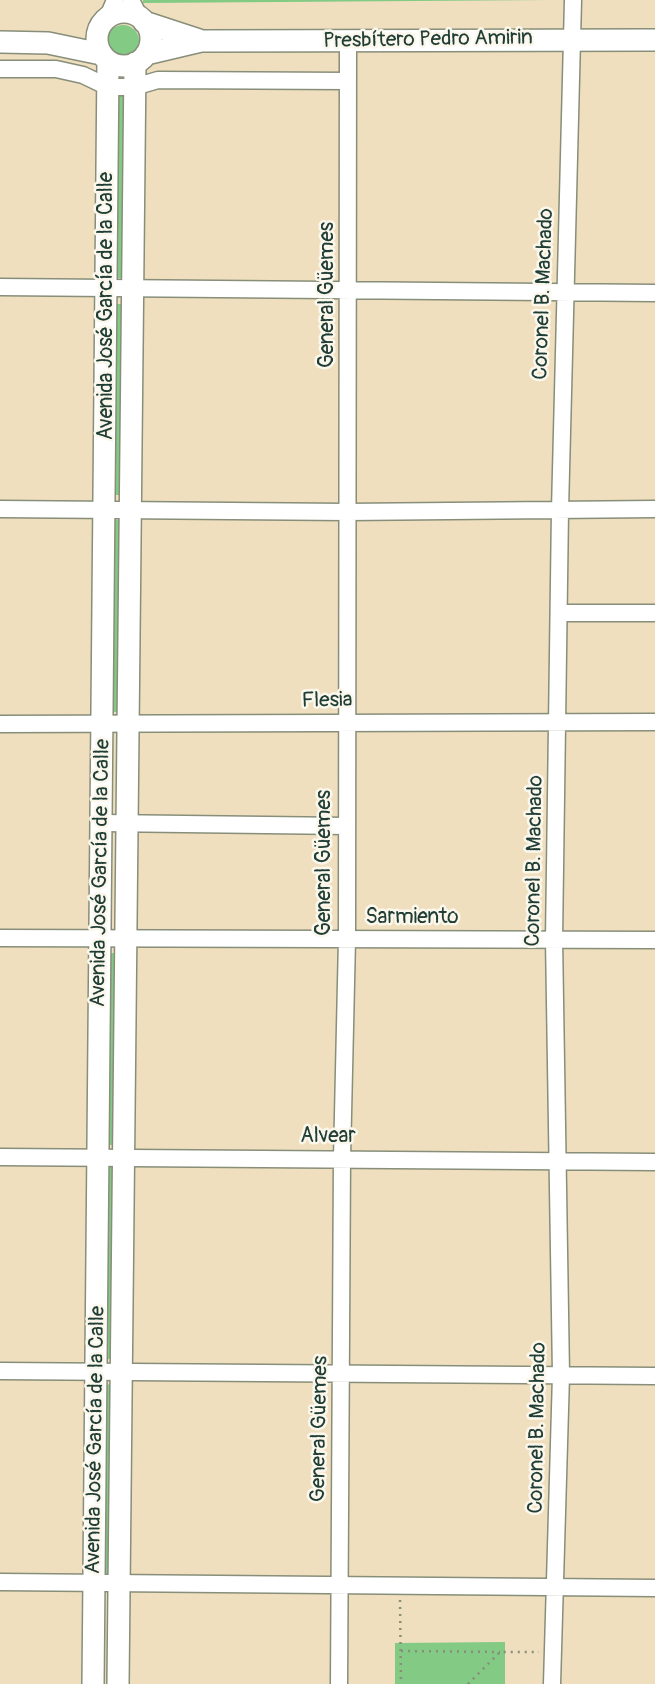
<!DOCTYPE html>
<html>
<head>
<meta charset="utf-8">
<style>
	body { margin:0 }
	canvas { display:block; background:#efdfbe }
</style>
</head>
<body>
<canvas width="655" height="1684"></canvas>
<script>
const c = document.querySelector('canvas').getContext('2d');
c.lineJoin = 'round';
function fillPath(path, color) { c.fillStyle = color; c.fill(path, 'evenodd'); }
function stroke(path, color, width, dash) { c.strokeStyle = color; c.lineWidth = width; c.lineCap = dash ? 'butt' : 'round'; c.setLineDash(dash || []); c.stroke(path); }
function label(font, color, halo, rows, align = 'center') {
  c.font = font + ' Pangolin,sans-serif'; c.lineWidth = 5; c.setLineDash([]); c.textBaseline = 'middle'; c.strokeStyle = halo; c.fillStyle = color; for (const [text, x, y, turn = 0] of rows) {
    c.save(); c.translate(x, y); c.rotate((+turn || 0) * Math.PI / 180); c.textAlign = isNaN(turn) ? turn : align; if (halo) c.strokeText(text, 0, 0); c.fillText(text, 0, 0); c.restore();
  }
}
fillPath(new Path2D(`
	M143,0h408l-408,3z
	M107 41a16 16 0 1 1 32 0a16 16 0 1 1-32 0Z
	M115,96h11l-2,182h-11z
	M111,304h12v191h-11z
	M108,520h12v192h-12z
	M106,953h12v192h-12z
	M102,1167h12v192h-12z
	M114,1384l1,192h-12v-191z
	M505,1642v42h-110v-41z`), '#83ca85');
const minor = new Path2D(`
	M131,0l9,18
	M107,19l8,-19
	M0,69h56l27,6 25,12h26l24,-7 190,1
	M0,287l655,6
	M0,509l347,3 308,-3
	M560,613h95
	M0,724l655,-2
	M103,823l243,3
	M0,938l655,2
	M0,1157l655,5
	M0,1371l655,5
	M0,1582l655,6
	M339,1684l3,-526 5,-219 1,-898
	M552,1684l9,-309 -7,-436 6,-429 13,-510`);
const major = new Path2D(`
	M97 39a27 27 0 1 1 54 0a27 27 0 1 1-54 0Z
	M144,22l55,18
	M0,42l48,1 53,11
	M146,54l55,-13 454,-1
	M93,1684l15,-1623
	M118,1684l17,-1621`);
stroke(minor, '#878e79', 19);
stroke(major, '#878e79', 24);
stroke(new Path2D(`
	M400,1600l1,84
	M401,1651l99,1
	M468,1684l32,-32h39`), '#878e79', 2.5, [2, 5]);
stroke(minor, '#fff', 16);
stroke(major, '#fff', 21);
label('21px', '#1f3d34', '#fbf7ec', [
	["Presbítero Pedro Amirin",428,40,-1],
	["Coronel B. Machado",544,294,-88],
	["General Güemes",328,295,-90],
	["Avenida José García de la Calle",107,306,-90],
	["Flesia",327,701,-1],
	["Coronel B. Machado",535,861,-89],
	["General Güemes",325,863,-90],
	["Avenida José García de la Calle",101,873,-89],
	["Sarmiento",412,918],
	["Alvear",328,1137],
	["Coronel B. Machado",538,1428,-89],
	["General Güemes",320,1429,-89],
	["Avenida José García de la Calle",96,1440,-89]
]);
</script>
</body>
</html>
